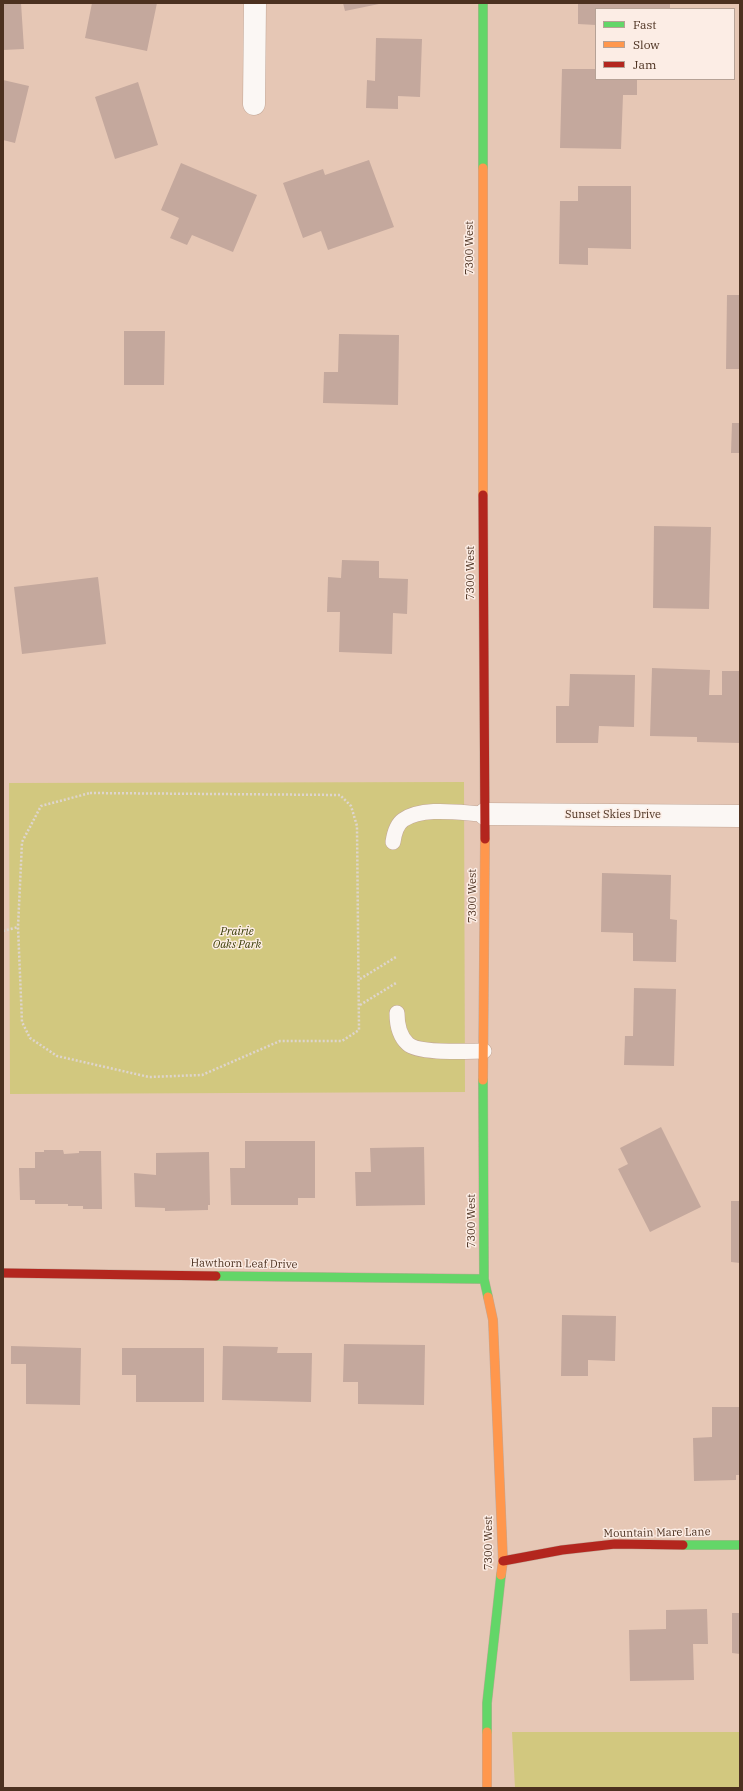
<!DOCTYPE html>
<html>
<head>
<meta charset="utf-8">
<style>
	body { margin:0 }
	#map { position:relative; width:743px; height:1791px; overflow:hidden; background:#e6c7b5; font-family:"IBM Plex Serif",serif }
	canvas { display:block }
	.frame { position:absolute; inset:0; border:4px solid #4c3120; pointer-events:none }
	.legend { position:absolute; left:595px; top:8px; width:140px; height:72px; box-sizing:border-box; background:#fcede5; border:1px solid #b6a296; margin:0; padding:5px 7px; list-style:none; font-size:12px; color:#4c3120 }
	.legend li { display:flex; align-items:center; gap:8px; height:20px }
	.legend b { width:20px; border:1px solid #b6a296 }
</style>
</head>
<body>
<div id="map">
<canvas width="743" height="1791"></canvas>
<div class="frame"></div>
<ul class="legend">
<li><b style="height:5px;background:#63d668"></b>Fast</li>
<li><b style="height:5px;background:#ff974d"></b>Slow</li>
<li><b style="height:5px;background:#b3261e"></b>Jam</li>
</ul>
</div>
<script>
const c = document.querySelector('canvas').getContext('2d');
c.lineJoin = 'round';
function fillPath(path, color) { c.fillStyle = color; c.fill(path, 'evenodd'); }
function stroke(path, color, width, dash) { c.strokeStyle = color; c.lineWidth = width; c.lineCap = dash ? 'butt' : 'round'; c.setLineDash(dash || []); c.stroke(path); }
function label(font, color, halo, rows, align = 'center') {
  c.font = font + ' "IBM Plex Serif",serif'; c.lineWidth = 3; c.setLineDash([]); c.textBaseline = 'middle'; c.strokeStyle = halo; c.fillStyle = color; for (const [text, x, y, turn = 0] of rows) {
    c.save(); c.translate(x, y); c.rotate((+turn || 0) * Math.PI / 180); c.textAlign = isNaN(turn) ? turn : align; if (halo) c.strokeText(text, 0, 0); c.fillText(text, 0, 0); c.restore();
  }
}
fillPath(new Path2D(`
	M464,782l1,310 -455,2 -1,-311z
	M512,1732h228v56h-225z`), '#d2c87f');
fillPath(new Path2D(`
	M3,3h18l3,46 -21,1z
	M92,3h65l-10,48 -62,-13z
	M343,3h36v1l-34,7z
	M578,3h92v6h-74v16l-18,-1z
	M376,38l46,1 -2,58 -22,-1v13l-32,-1 1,-28 8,1z
	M562,69h34v10h41v16h-14l-2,54 -61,-1z
	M3,80l26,6 -14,57 -12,-3z
	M138,82l20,63 -43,14 -20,-62z
	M369,160l25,67 -66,23 -7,-19 -18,7 -20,-55 40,-14 2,6z
	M181,163l76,32 -24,57 -41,-17 -5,10 -17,-7 9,-20 -18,-8z
	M578,186h53v63l-43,-1v17l-29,-1 1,-63h18z
	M727,295h13v74h-14z
	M124,331h41l-1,54h-40z
	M339,334l60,1 -1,70 -75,-2 1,-31h14z
	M732,423h8v30h-9z
	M654,526l57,1 -2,82 -56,-1z
	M342,560l37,1v17l29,1 -1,35 -14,-1 -1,41 -53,-2 1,-40h-13l1,-35 13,1z
	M98,577l8,67 -84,10 -8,-67z
	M652,668l58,2 -1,25h13v-24h18v72l-43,-1v-5l-47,-1z
	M570,674l65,1 -1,52 -35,-1 -1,17h-42v-37h13z
	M602,873l69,2 -1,44 7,1 -1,42 -43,-1v-28l-32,-1z
	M634,988l42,1 -2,77 -50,-1 1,-29h8z
	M661,1127l40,80 -51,25 -32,-63 10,-5 -8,-16z
	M245,1141h70v57h-17v7h-67l-1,-37h15z
	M424,1147l1,58 -69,1 -1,-34h16l-1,-24z
	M44,1150h19l1,4 15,-1v-2h22l1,58h-19v-3h-15v-2h-33v-4h-15l-1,-32h16v-16h9z
	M209,1152l1,53h-2v5l-43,1v-3l-30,-1 -1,-34 22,2v-22z
	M731,1201h9v62l-9,-1z
	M562,1315l54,1 -1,45 -27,-1v16h-27z
	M344,1344l81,1 -1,60 -66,-1v-22h-15z
	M11,1346l70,2 -1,57 -54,-1v-40h-15z
	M223,1346l55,1 -1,6h35l-1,49 -89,-2z
	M122,1348h82v54h-68v-27h-14z
	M712,1407h28v68h-4v5l-42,1 -1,-43 19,-1z
	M707,1609l1,35h-15l1,36 -64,1 -1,-51 37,-1v-19z
	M732,1613h8v41l-8,-1z`), '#c4a89d');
const lane = new Path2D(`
	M393,842c1,-7 3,-17 10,-22 20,-14 58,-7 82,-6
	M397,1013c0,11 2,23 11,31 11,10 60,7 76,7`);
const street = new Path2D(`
	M254,104l1,-101
	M485,814l255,2`);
const fast = new Path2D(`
	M483,168v-165
	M483,1080l1,199 4,18
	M216,1276l268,3
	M683,1545h57
	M487,1732v-29l14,-128`);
const slow = new Path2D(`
	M483,168v327
	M483,1080l2,-241
	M488,1297l5,23 10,241 -2,14
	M487,1732v56`);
const jam = new Path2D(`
	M483,495l2,344
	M3,1273l213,3
	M503,1561l59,-11 53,-6 68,1`);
stroke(lane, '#c2a797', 16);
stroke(street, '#c2a797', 23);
stroke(fast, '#c2a797', 10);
stroke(slow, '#c2a797', 10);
stroke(jam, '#c2a797', 10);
stroke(new Path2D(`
	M90,793l250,2 11,11 6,20 2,204 -17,11h-62l-78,34 -53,2 -92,-21 -27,-18 -8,-16 -4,-95 4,-85 19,-36z
	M3,931l15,-4
	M360,979l36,-22
	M360,1005l36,-22`), '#ded5ce', 2.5, [2, 2]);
stroke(lane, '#fbf7f4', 15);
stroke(street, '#fbf7f4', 22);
stroke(fast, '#63d668', 9);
stroke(slow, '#ff974d', 9);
stroke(jam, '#b3261e', 9);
label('11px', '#4c3120', '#fcede5', [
	["7300 West",470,248,-90],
	["7300 West",471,573,-90],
	["Sunset Skies Drive",613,815],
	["7300 West",473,896,-90],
	["7300 West",472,1221,-90],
	["Hawthorn Leaf Drive",244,1264,1],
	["Mountain Mare Lane",657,1533,-1],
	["7300 West",489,1543,-90]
]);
label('italic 11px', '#3a3d06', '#fcede5', [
	["Prairie",237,932],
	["Oaks Park",237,945]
]);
</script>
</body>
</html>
